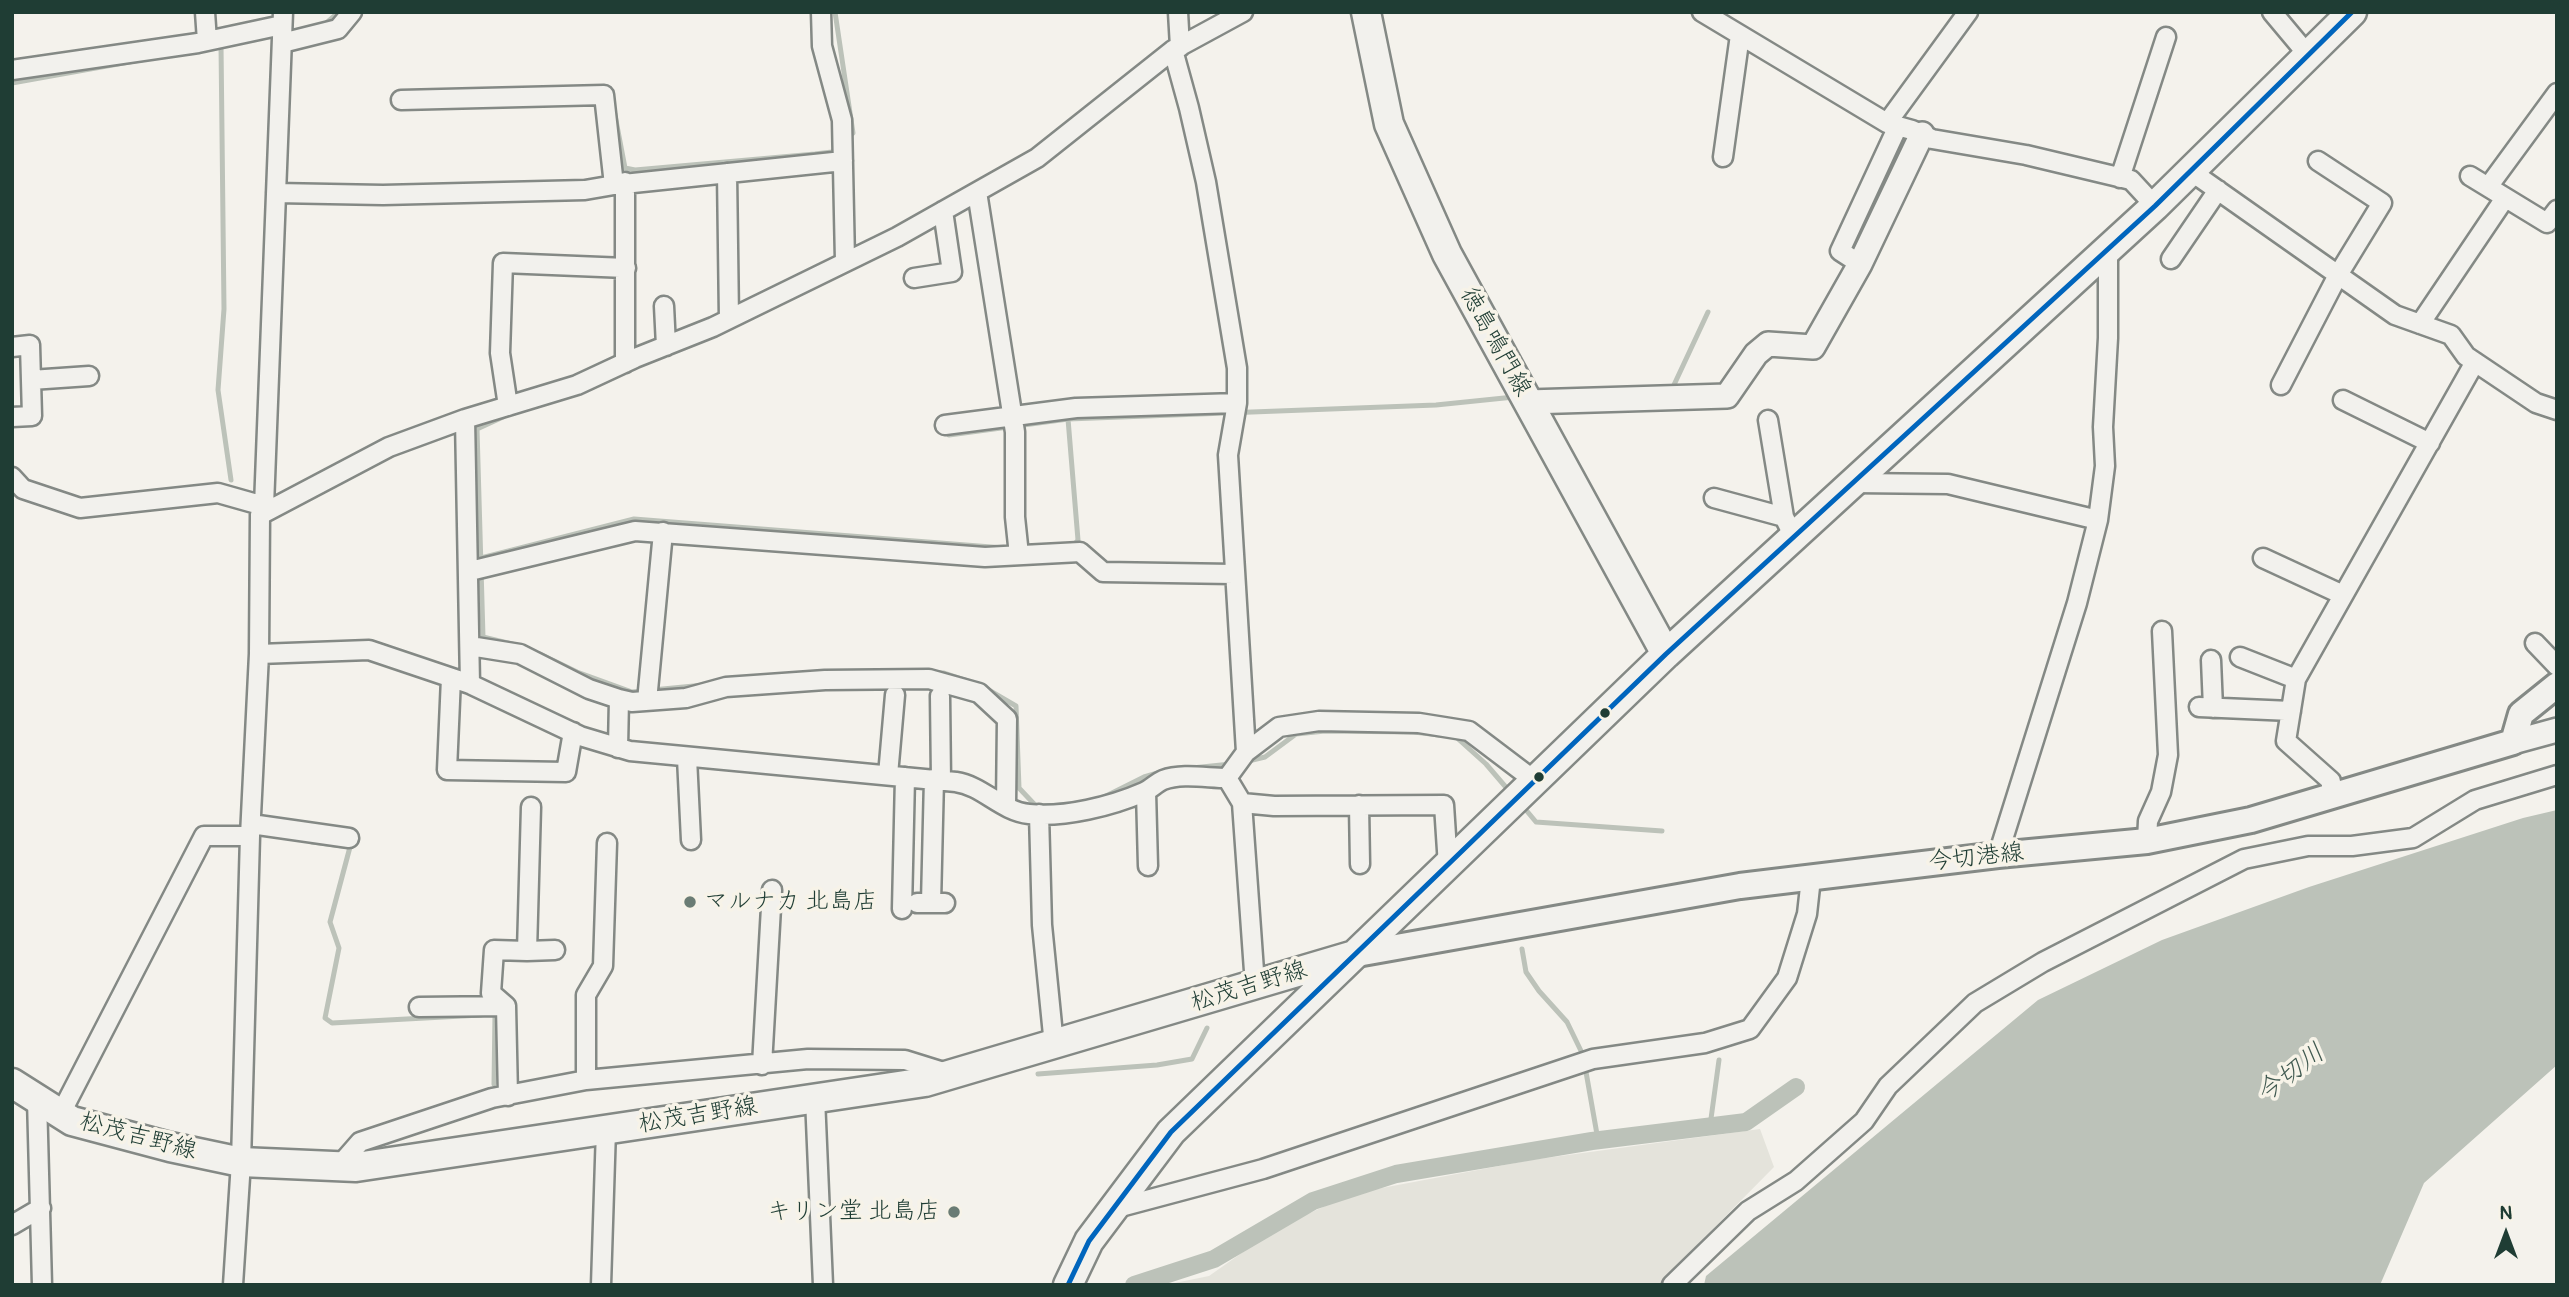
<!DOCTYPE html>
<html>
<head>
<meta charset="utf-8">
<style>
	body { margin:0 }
	#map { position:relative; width:2569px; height:1297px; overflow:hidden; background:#f4f2ec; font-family:Pangolin,sans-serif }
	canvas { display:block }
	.frame { position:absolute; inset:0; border:14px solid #1f3d34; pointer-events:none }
	.north { position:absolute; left:2471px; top:1199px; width:70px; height:70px; -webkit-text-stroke:5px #f7f3e8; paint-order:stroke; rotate:0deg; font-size:19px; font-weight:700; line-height:28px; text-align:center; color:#1f3d34 }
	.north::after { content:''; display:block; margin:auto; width:24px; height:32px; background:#1f3d34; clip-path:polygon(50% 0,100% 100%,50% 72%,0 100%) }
</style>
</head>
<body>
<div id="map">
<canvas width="2569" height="1297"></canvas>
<div class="frame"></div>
<div class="north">N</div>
</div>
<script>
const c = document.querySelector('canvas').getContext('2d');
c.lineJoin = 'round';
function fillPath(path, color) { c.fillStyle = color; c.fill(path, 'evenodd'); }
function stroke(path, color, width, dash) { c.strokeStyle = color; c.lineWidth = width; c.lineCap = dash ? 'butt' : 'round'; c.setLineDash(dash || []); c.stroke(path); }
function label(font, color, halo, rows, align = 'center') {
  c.font = font + ' Pangolin,"Klee One",sans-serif'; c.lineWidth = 7; c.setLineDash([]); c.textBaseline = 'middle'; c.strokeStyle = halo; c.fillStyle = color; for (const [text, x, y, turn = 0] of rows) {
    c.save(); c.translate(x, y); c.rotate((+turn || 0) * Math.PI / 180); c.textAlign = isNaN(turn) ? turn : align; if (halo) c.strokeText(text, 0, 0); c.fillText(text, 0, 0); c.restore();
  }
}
fillPath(new Path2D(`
	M1760,1129l14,38 -85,86 -13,32h-511l44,-9 71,-50 75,-33 176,-33z`), '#e4e3db');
fillPath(new Path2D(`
	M2557,810v255l-133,118 -44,102h-676l2,-9 332,-276 124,-60 147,-53 214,-69z`), '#bcc2b9');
stroke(new Path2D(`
	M835,12l18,121 -6,5
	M324,25l15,-13
	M218,45h3l3,264 -6,81 13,90
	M12,83l145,-26
	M614,110l11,58 10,2 180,-16 17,-2 5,-5
	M1667,387h6l35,-75
	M503,417l-26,12 6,208 41,10
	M1068,419l10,121 -5,6
	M949,435l119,-16 368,-14 78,-8
	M481,558l153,-39 370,29
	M540,654l37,18 55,20 72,-7
	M933,673h11l27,9
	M980,685l36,21 3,82 17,18 31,-1
	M1456,737l30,27 24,28
	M1244,762l21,-5 31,-23 29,-3 89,1 25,3
	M1192,768l39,-4
	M1100,799l44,-22 17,-5
	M1521,804l15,18 126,9
	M312,842l38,5 -20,75 9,26 -14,70 7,5 149,-8
	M1522,949l4,23 13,19 28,31 16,33 15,85
	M491,1014h4l-1,70
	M1038,1074l119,-9 35,-6 15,-31
	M1710,1126l9,-66`), '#bcc2b9', 5);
stroke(new Path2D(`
	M1134,1285l80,-26 99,-58 83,-27 196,-33 154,-19 50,-35`), '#bcc2b9', 18);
const minor = new Path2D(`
	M205,12l2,29
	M821,12l1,34 20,74 3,141
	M1178,12l2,35
	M1702,12l185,111 25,7 20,9 94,16 105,25 24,26
	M2272,12l36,43
	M282,43l56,-14 14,-17
	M1173,50l16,58 17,74 31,186v35l-9,52 18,297
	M12,70l186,-27 84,-18
	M1887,123l81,-111
	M1723,157l17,-122
	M2189,170l206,145 56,20 15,21 70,47 21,7
	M727,173l2,146
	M2470,176l77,47 10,-13
	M2120,178l46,-141
	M614,185l229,-24
	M2488,187l69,-94
	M977,192l38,240v85l4,38
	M276,193l107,2 202,-5 29,-5 -10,-90 -203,5
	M2171,259l47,-69
	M1860,264l-20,-13 58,-125
	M914,278l38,-6 -9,-61
	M664,306l2,40
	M2420,324l85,-126
	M12,347l18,-2 2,71 -20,1
	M625,363v-181
	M31,380l58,-4
	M2281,385l57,-110 44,-72 -64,-42
	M2343,400l87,43
	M508,406l-8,-53 3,-90 123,5
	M465,419l5,265
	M1768,420l16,97 10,20
	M945,425l131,-17 161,-5
	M12,477l11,12 57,19 138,-15 46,13
	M1854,483l94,1 150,36
	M1714,498l70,19
	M260,515l129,-68 76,-28 112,-34 58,-27 78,-31 184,-90 140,-79 136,-108 70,-38
	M2263,558l80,37
	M470,571l165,-40 350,26 95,-5 23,20 130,2
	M2535,643l22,23
	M470,646l50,8 69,35 30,10 -1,49
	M259,654l110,-4 101,34 110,52 50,15 326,31c27,4 45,29 73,32 35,4 83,-8 115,-22 7,-3 12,-9 19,-12 19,-7 44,-2 64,-2
	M2240,657l56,22
	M2211,660l2,48
	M451,678l-4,92 119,2 7,-40
	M940,696l1,84
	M619,699l13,3 54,-4 40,-11 99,-7 104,-1 50,14 28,26 -1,87
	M647,701l16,-169
	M2199,707l92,4
	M687,758l4,82
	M888,775l7,-80
	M1227,778l19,-26 33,-25 40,-6 100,2 50,8 66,50
	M1227,778l15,25 13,182
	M1146,792l2,74
	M2331,797v-16l-45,-40 10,-62 179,-317
	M1242,803l32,3 170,-1 4,61
	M1359,805l1,59
	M1039,814l3,111 12,120
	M251,824l98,14
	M2147,841l1,-20 13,-29 7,-37 -6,-124
	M1998,855l79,-252 21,-83 7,-54 -2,-39 5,-89v-92
	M917,903h28
	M931,903l3,-124
	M902,909l3,-132
	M527,951l28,-1
	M506,1006l-15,-13 3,-43 33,1 4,-144
	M419,1007l87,-1 2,90
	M762,1065l10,-175
	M586,1080v-85l17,-29 4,-123
	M815,1098l8,187
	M37,1099l5,186
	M61,1113l143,-277h46
	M339,1166l21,-24 132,-44 94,-18 222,-21 97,1 45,14
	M1113,1209l150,-40 330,-110 112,-16 45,-14 37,-51 20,-64 4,-36
	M12,1225l29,-17
	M233,1285l8,-123 9,-326 9,-182 1,-139 4,-9 19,-494
	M601,1285l5,-156
	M1672,1285l76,-74 48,-30 68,-60 24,-35 87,-83 68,-41 201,-103 64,-13h44l61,-8 62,-38 82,-25`);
const tertiary = new Path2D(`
	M1528,402l199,-6 29,-42 12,-10 45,3 47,-83 62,-130
	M2513,742l44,-12`);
const secondary = new Path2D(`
	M1357,954l383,-68 258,-31 149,-14 104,-21 262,-78 8,-28 36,-29`);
const primary = new Path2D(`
	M1366,12l23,112 58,130 219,400
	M12,1083l60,38 98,26 71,15 115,5 569,-85 426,-126
	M1068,1285l21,-44 82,-109 495,-478 489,-448 197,-194`);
stroke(minor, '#848985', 23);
stroke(tertiary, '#848985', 28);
stroke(secondary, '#848985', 30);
stroke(primary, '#848985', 33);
stroke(minor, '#f2f1ed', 18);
stroke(tertiary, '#f2f1ed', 23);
stroke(secondary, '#f2f1ed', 24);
stroke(primary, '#f2f1ed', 28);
stroke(new Path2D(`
	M1068,1285l21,-44 82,-109 495,-478 489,-448 197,-194`), '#0065bd', 5);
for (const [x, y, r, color] of [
	[1605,713,6,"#1f3d34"],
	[1539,777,6,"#1f3d34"],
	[690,902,7,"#6a7c74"],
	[954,1212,7,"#6a7c74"]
]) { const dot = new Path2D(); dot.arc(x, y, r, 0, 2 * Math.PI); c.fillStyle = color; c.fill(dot); stroke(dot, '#f7f3e8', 2.5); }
label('24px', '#1f3d34', '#f7f3e8', [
	["徳島鳴門線",1495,342,61],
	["今切港線",1976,858,-6],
	["松茂吉野線",1249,987,-17],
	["松茂吉野線",698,1116,-9],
	["松茂吉野線",138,1137,15]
]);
label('24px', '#1f3d34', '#f7f3e8', [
	["マルナカ 北島店",704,902],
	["キリン堂 北島店",940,1212,"right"]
], 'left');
label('italic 26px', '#405950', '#f7f3e8', [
	["今切川",2291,1074,-37]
]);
</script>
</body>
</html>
